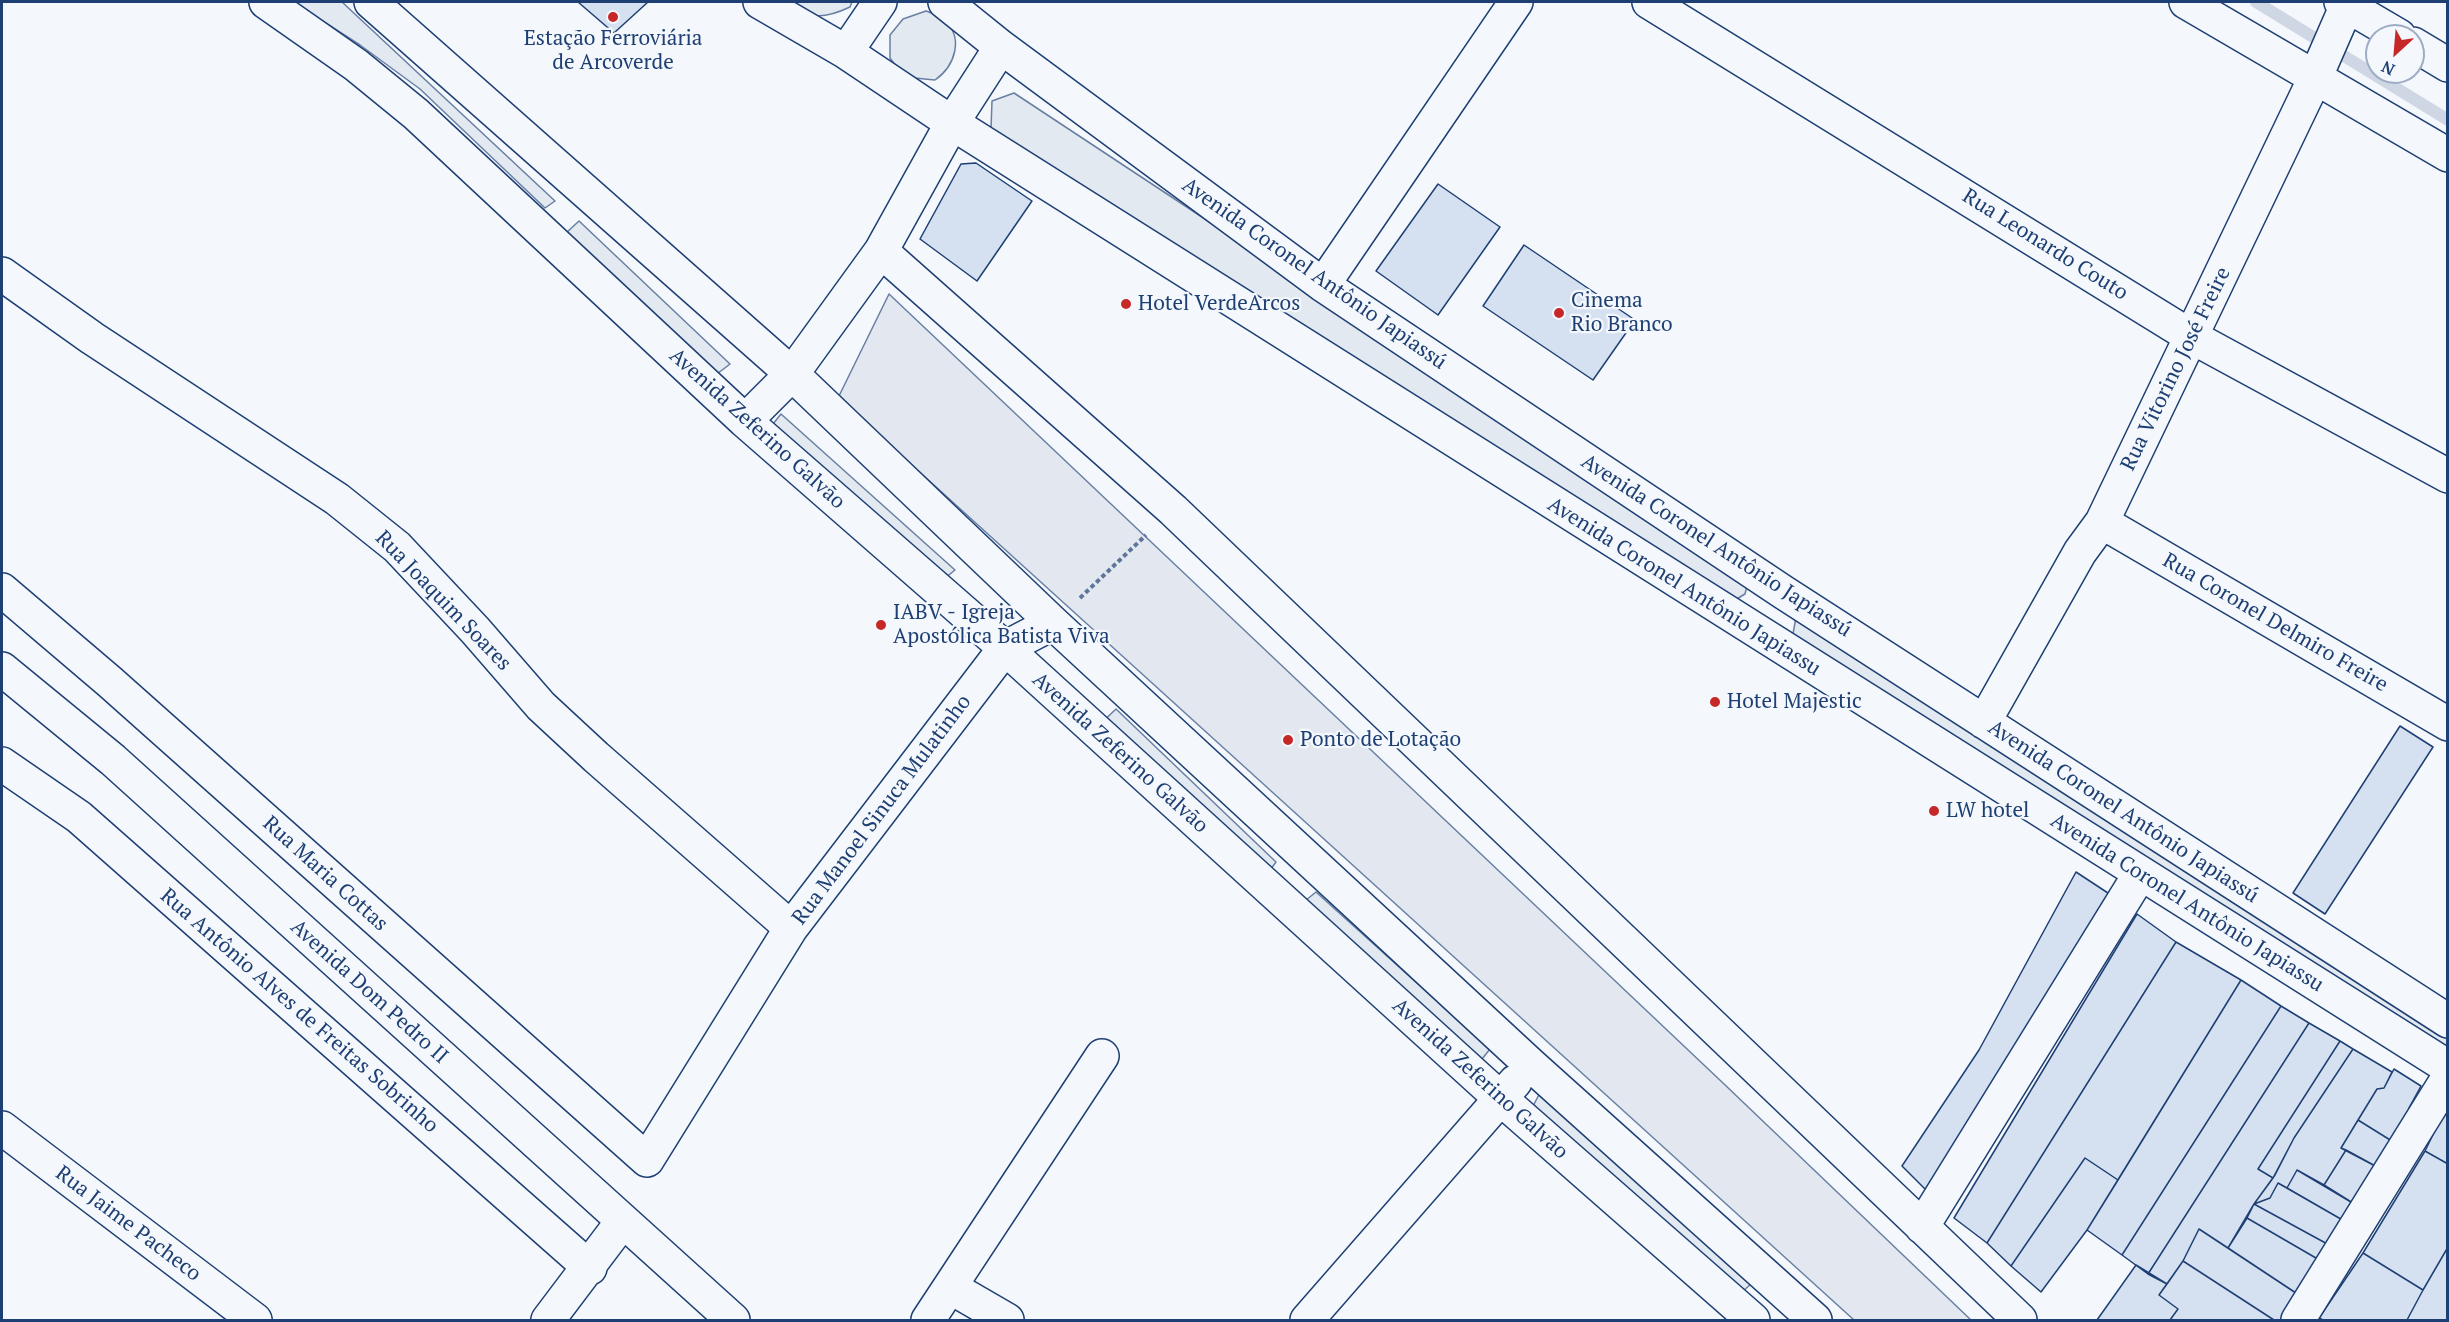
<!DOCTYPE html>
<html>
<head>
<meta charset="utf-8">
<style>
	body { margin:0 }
	#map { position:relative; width:2449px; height:1322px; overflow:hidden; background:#f4f7fb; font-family:"PT Serif",serif }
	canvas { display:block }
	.frame { position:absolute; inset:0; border:3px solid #1d3f73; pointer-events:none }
	.north { position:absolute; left:2365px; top:24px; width:60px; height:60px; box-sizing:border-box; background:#f4f7fb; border:2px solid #9eadc5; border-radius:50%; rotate:206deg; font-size:16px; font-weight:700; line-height:24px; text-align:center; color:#1d3f73 }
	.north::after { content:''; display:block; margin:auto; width:21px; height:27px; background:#c62828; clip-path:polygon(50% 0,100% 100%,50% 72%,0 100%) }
</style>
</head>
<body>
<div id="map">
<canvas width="2449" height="1322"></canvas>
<div class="frame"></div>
<div class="north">N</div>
</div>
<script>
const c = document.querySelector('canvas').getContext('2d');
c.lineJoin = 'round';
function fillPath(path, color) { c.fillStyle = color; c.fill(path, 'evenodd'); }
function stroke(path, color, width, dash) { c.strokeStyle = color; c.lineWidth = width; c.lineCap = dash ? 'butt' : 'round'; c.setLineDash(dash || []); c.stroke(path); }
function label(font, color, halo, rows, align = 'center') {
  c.font = font + ' "PT Serif",serif'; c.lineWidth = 4.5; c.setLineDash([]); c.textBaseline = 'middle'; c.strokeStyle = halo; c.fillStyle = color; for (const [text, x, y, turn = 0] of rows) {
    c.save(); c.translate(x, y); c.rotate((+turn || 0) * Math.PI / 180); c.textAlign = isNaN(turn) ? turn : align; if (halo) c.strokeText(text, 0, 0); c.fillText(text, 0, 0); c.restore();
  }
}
const green = new Path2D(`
	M293,2h49l213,199 -10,7 -125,-119 -60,-44z
	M785,2h67l-2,5c-28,13 -39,12 -65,-5z
	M926,11c5,2 13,4 17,8 22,18 12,47 -8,61l-31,-3 -14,-19v-23l13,-16z
	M1014,93l735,485 -4,16 -15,9 -739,-474 1,-28z
	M579,221l151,143 -13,10 -151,-141z
	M781,414l174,156 -16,13 -170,-154z
	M1796,617l651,416v21l-654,-420z
	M1116,709l160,153 -11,15 -167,-151z
	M1316,892l174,157 -12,15 -178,-159z
	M1543,1087l208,197 -9,8 -210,-184z`);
fillPath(green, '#e3e9f0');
stroke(green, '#687fa3', 1.5);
const parking = new Path2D(`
	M889,294l834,789 248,237h-117l-1016,-922z`);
fillPath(parking, '#e3e8f0');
stroke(parking, '#687fa3', 1.5);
stroke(new Path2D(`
	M2256,2l192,118`), '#cfd7e4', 12);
const building = new Path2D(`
	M578,2h70l-34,31z
	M976,163l56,38 -55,80 -57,-42 41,-75z
	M1438,184l62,43 -62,88 -62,-44z
	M1524,245l111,75 -42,60 -110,-74z
	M2400,726l33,21 -108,167 -32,-21z
	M2076,872l35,23 -177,303 -32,-32 77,-116z
	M2137,914l39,28 -189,301 -33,-25z
	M2176,942l65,38 -123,200 -33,-22 -74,108 -24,-23z
	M2241,980l40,26 -159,249 -35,-25z
	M2281,1006l28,17 -161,251 -26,-19z
	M2309,1023l31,18 -82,128 15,9 -19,26 -26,44 -29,-19 -16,32 -16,23 -19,-10z
	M2340,1041l13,8 -59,89 -21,40 -15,-9z
	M2353,1049l39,23 -8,16 -7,1 -36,59 5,2 -22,35 -27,-15 -10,18 -9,-5 -8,15 -16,6 21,-29 19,-37z
	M2394,1069l27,17 -12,22 3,9 -17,26 -37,-23 19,-31 7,-1z
	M2443,1114l5,2v48l-23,-13z
	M2358,1120l37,23 -16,25 -38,-20z
	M2346,1150l33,18 -23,37 -32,-20z
	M2425,1151l23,13v83l-25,43 -60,-37z
	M2085,1158l33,22 -31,50 -46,62 -30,-26z
	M2297,1170l59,35 -10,17 -59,-34z
	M2278,1183l68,39 -15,24 -77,-42 16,-6z
	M2254,1204l77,42 -3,19 -81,-47z
	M2247,1218l81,47 -23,34 -77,-51z
	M2199,1229l106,70 -12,21h-19l-91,-59z
	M2448,1247v73h-41l16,-30z
	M2363,1253l60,37 -16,30h-84l-4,-2z
	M2183,1261l91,59h-104l8,-11 -19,-14z
	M2136,1265l31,19 -8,11 19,14 -8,11h-73z`);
fillPath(building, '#d5e0f0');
stroke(building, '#1d3f73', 1.5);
const minor = new Path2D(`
	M266,2l90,63 60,49 329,307 260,227 495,450 253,222
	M371,2l421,372 261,249 478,442 284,255
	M760,2l86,50 106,71 1496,944
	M945,2l56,45 322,238 460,307 665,429
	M1649,2l543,335 256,139
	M2186,2l262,153
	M2341,2l58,34
	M2413,44l35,21
	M846,52l34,-50
	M881,251l292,259 847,810
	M2,274l90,64 245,161 60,48 78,83 66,76 55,51 195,171
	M1323,285l193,-283
	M745,421l47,-47 89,-123 71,-128 49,-76
	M2102,522l346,202
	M2,590l108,92 537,478 144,-232 214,-280 48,-25
	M1984,722l96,-170 22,-30 214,-446 31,-71
	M2,764l77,53 511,451
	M2,1128l253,192
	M1922,1227l218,-353
	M950,1287l57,33
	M548,1320l74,-98
	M928,1320l174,-264
	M1307,1320l208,-238
	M2298,1320l150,-242`);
const major = new Path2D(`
	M2,669l111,91 620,560`);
stroke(minor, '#1d3f73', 36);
stroke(major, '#1d3f73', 36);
stroke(new Path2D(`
	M1080,598l66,-63`), '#5e769c', 4, [4.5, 3]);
stroke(minor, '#f4f7fb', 33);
stroke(major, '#f4f7fb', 33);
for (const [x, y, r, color] of [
	[613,17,6,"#c62828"],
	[1126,304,6,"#c62828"],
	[1559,313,6,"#c62828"],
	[881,625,6,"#c62828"],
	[1715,702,6,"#c62828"],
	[1288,740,6,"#c62828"],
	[1934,811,6,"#c62828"]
]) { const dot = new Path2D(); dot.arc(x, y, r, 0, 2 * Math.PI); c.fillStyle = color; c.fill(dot); stroke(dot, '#f4f7fb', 2); }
label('21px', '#1d3f73', '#f4f7fb', [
	["Estação Ferroviária",613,39,"center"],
	["de Arcoverde",613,63,"center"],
	["Cinema",1571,301],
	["Rio Branco",1571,325],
	["Hotel VerdeArcos",1138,304],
	["IABV - Igreja",893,613],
	["Apostólica Batista Viva",893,637],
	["Hotel Majestic",1727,702],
	["Ponto de Lotação",1300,740],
	["LW hotel",1946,811]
], 'left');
label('21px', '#1d3f73', '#f4f7fb', [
	["Rua Leonardo Couto",2045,245,32],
	["Avenida Coronel Antônio Japiassú",1314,274,35],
	["Rua Vitorino José Freire",2176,369,-64],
	["Avenida Zeferino Galvão",757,429,42],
	["Avenida Coronel Antônio Japiassú",1716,546,33],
	["Avenida Coronel Antônio Japiassu",1684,587,32],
	["Rua Joaquim Soares",443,601,46],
	["Rua Coronel Delmiro Freire",2275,623,30],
	["Avenida Zeferino Galvão",1120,753,42],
	["Rua Manoel Sinuca Mulatinho",882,810,-53],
	["Avenida Coronel Antônio Japiassú",2123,812,33],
	["Rua Maria Cottas",325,874,42],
	["Avenida Coronel Antônio Japiassu",2187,903,32],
	["Avenida Dom Pedro II",369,992,42],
	["Rua Antônio Alves de Freitas Sobrinho",299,1011,41],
	["Avenida Zeferino Galvão",1480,1079,42],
	["Rua Jaime Pacheco",128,1224,37]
]);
</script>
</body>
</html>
